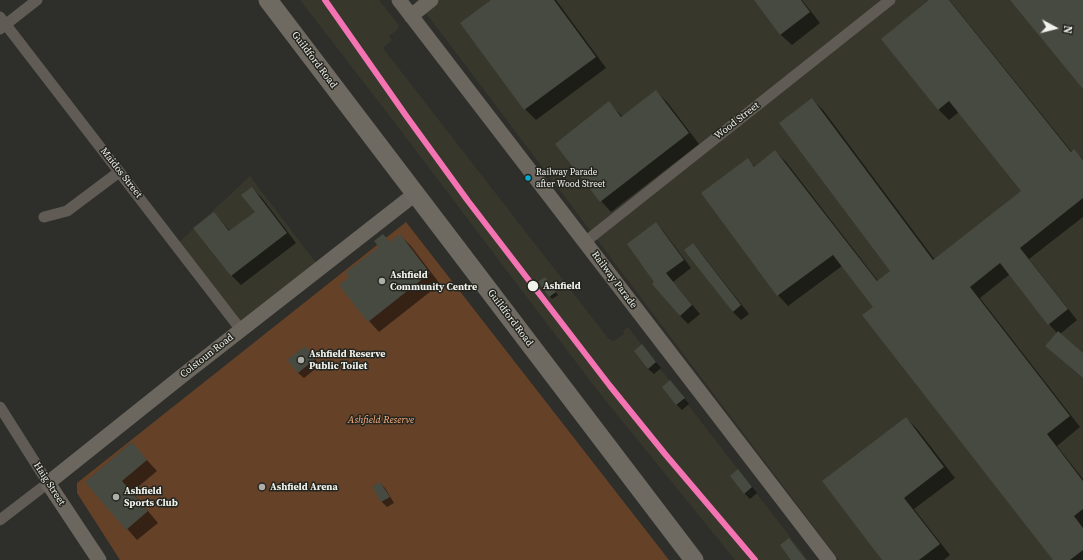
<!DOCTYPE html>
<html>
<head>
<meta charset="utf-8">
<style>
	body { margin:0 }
	#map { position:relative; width:1083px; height:560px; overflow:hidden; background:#2e2e2a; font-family:"Source Serif 4",serif }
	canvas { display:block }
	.north { position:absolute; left:1035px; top:8px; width:40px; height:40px; -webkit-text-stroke:3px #25251f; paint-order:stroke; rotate:97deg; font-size:11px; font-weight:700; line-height:16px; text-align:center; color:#f1f1ed }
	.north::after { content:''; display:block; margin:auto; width:14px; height:18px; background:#f1f1ed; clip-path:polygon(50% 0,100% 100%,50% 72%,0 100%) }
</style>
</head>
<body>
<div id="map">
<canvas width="1083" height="560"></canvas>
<div class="north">N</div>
</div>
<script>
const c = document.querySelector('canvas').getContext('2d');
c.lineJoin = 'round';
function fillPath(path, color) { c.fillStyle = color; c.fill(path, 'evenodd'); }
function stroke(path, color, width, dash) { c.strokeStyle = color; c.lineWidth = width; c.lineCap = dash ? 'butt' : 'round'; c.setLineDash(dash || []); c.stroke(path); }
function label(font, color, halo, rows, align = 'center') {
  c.font = font + ' "Source Serif 4",serif'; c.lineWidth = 3; c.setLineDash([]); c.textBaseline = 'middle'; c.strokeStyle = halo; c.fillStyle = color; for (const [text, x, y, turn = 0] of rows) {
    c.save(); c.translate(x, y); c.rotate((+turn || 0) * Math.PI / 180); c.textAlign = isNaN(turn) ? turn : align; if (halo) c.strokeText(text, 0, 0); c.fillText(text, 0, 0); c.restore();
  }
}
fillPath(new Path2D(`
	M300,0h79l20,25 -2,5 -8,6 3,4 -9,8 225,290 3,2 3,1 10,-7 -1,-3 5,-4 180,233h-73l-138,-170 -199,-263z
	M416,0h667v560h-244z
	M250,176l70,92 -79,62 -65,-85z`), '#37372c');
fillPath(new Path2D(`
	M406,222l263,338h-549l-43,-67v-10z`), '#654128');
fillPath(new Path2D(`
	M493,0h63l50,68 -70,52 -11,-11 -63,-86z
	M755,0h47l18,23 -28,22 -11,-10z
	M931,0h18l2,2 121,150 2,-2 9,9v58l-54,42 48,61 -17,14 23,20v24l-28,-24 2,-21 -8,-9 -39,-50 -30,24 100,129 -23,19 26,33v81h-29l-179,-253 -33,-41 -54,40 -10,-11 -30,-135 7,7 20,-16 11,11 92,119 14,-10 -80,-172 11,11 112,150 88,-69 -64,-79 -10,8 -11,-11z
	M656,91l11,11 32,42 -88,68 -10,-11 8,-98 14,14z
	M252,188l10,10 34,45 -55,42 -10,-10 -17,-62 17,19 25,-20z
	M656,223l8,9 27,36 -18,14 27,32 -12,10 -8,-8 -24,-34z
	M400,235l11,11 29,38 -61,48 -10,-11z
	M693,245l8,8 48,61 -8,6 -8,-8z
	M547,281l11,14 -6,4 -13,-17z
	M642,346l19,22 -7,6 -6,-5z
	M305,348l15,17 -16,13 -6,-5z
	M670,382l19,22 -7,6 -6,-6z
	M906,418l11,11 38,49 -41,31 36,46 -6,5h-61z
	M131,443l26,28 -25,21 26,31 -21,17 -51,-58z
	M738,470l19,23 -7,6 -6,-6z
	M380,483l5,5 9,15 -7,4 -5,-5 -9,-15z`), '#0007');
fillPath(new Path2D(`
	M491,0h63l42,57 -72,53 -64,-87z
	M754,0h47l9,12 -30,23z
	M929,0h20l122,152 3,-3 9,11v38l-63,50 48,61 -20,16 -48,-62 -30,24 100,129 -23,18 36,47v28l-9,7 9,12v22l-13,10h-17l-191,-245 11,-8 -40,-52 -56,41 -76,-103 47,-35 6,9 21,-17 102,131 13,-10 -111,-148 33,-25 121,162 88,-69 -72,-90 -11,9 -57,-71z
	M1010,0h73v89z
	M656,90l33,43 -89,69 -45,-58 54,-43 12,16z
	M252,187l35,46 -56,43 -38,-48 21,-16 15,19 26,-19 -14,-17z
	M656,222l28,38 -18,13 26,32 -12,11 -28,-32 2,-2 -27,-38z
	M383,234l7,8 10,-8 30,39 -62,49 -29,-37 10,-8 -3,-5 33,-25 -5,-6z
	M693,243l48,62 -8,7 -49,-62z
	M545,277l11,15 -7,5 -11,-15z
	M1058,331l25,22v25l-38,-32z
	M642,344l14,18 -8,7 -14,-18z
	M305,346l10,13 -17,14 -11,-13z
	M670,380l15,18 -9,7 -14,-18z
	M906,417l38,50 -40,31 36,46 -21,16h-37l-60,-79z
	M132,442l15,18 -25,21 26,30 -22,19 -41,-48z
	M738,469l14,18 -8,7 -14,-18z
	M380,482l10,15 -9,5 -9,-15z
	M789,538l17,22h-15l-11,-15z`), '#474a40');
stroke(new Path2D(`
	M0,17l241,313
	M0,29l37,-29
	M44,217l23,-6 52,-39
	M585,242l305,-242
	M0,407l48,76 -48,37`), '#605c55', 11);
stroke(new Path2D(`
	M399,0l430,560
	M411,16l20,-16
	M99,560l-51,-77 134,-107 233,-182`), '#6b665e', 15);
stroke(new Path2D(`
	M268,0l426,560`), '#6f6a61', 19);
stroke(new Path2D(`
	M325,0l82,117 61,84 142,185 55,68 90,106`), '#f473b3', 6);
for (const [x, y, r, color] of [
	[528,178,3.5,"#06acd0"],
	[382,281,4,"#adada9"],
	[533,286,6,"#f1f1ed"],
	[301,360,4,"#adada9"],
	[262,487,4,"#adada9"],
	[116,497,4,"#adada9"]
]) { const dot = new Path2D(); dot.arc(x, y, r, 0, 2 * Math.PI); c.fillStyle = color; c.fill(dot); stroke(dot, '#25251f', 1.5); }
label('9px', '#f1f1ed', '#25251f', [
	["Railway Parade",536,173],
	["after Wood Street",536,185]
], 'left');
label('10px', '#f1f1ed', '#25251f', [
	["Guildford Road",314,60,53],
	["Wood Street",737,121,-38],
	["Maidos Street",121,173,52],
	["Railway Parade",614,280,53],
	["Guildford Road",510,318,53],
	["Colstoun Road",207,356,-38],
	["Haig Street",49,484,57]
]);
label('bold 10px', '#f1f1ed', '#25251f', [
	["Ashfield",390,275],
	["Community Centre",390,287],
	["Ashfield Reserve",309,354],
	["Public Toilet",309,366],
	["Ashfield Arena",270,487],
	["Ashfield",124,491],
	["Sports Club",124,503]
], 'left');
label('bold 10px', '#f1f1ed', '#25251f', [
	["Ashfield",543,286]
], 'left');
label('italic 10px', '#fdb07f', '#25251f', [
	["Ashfield Reserve",381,420]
]);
</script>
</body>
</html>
